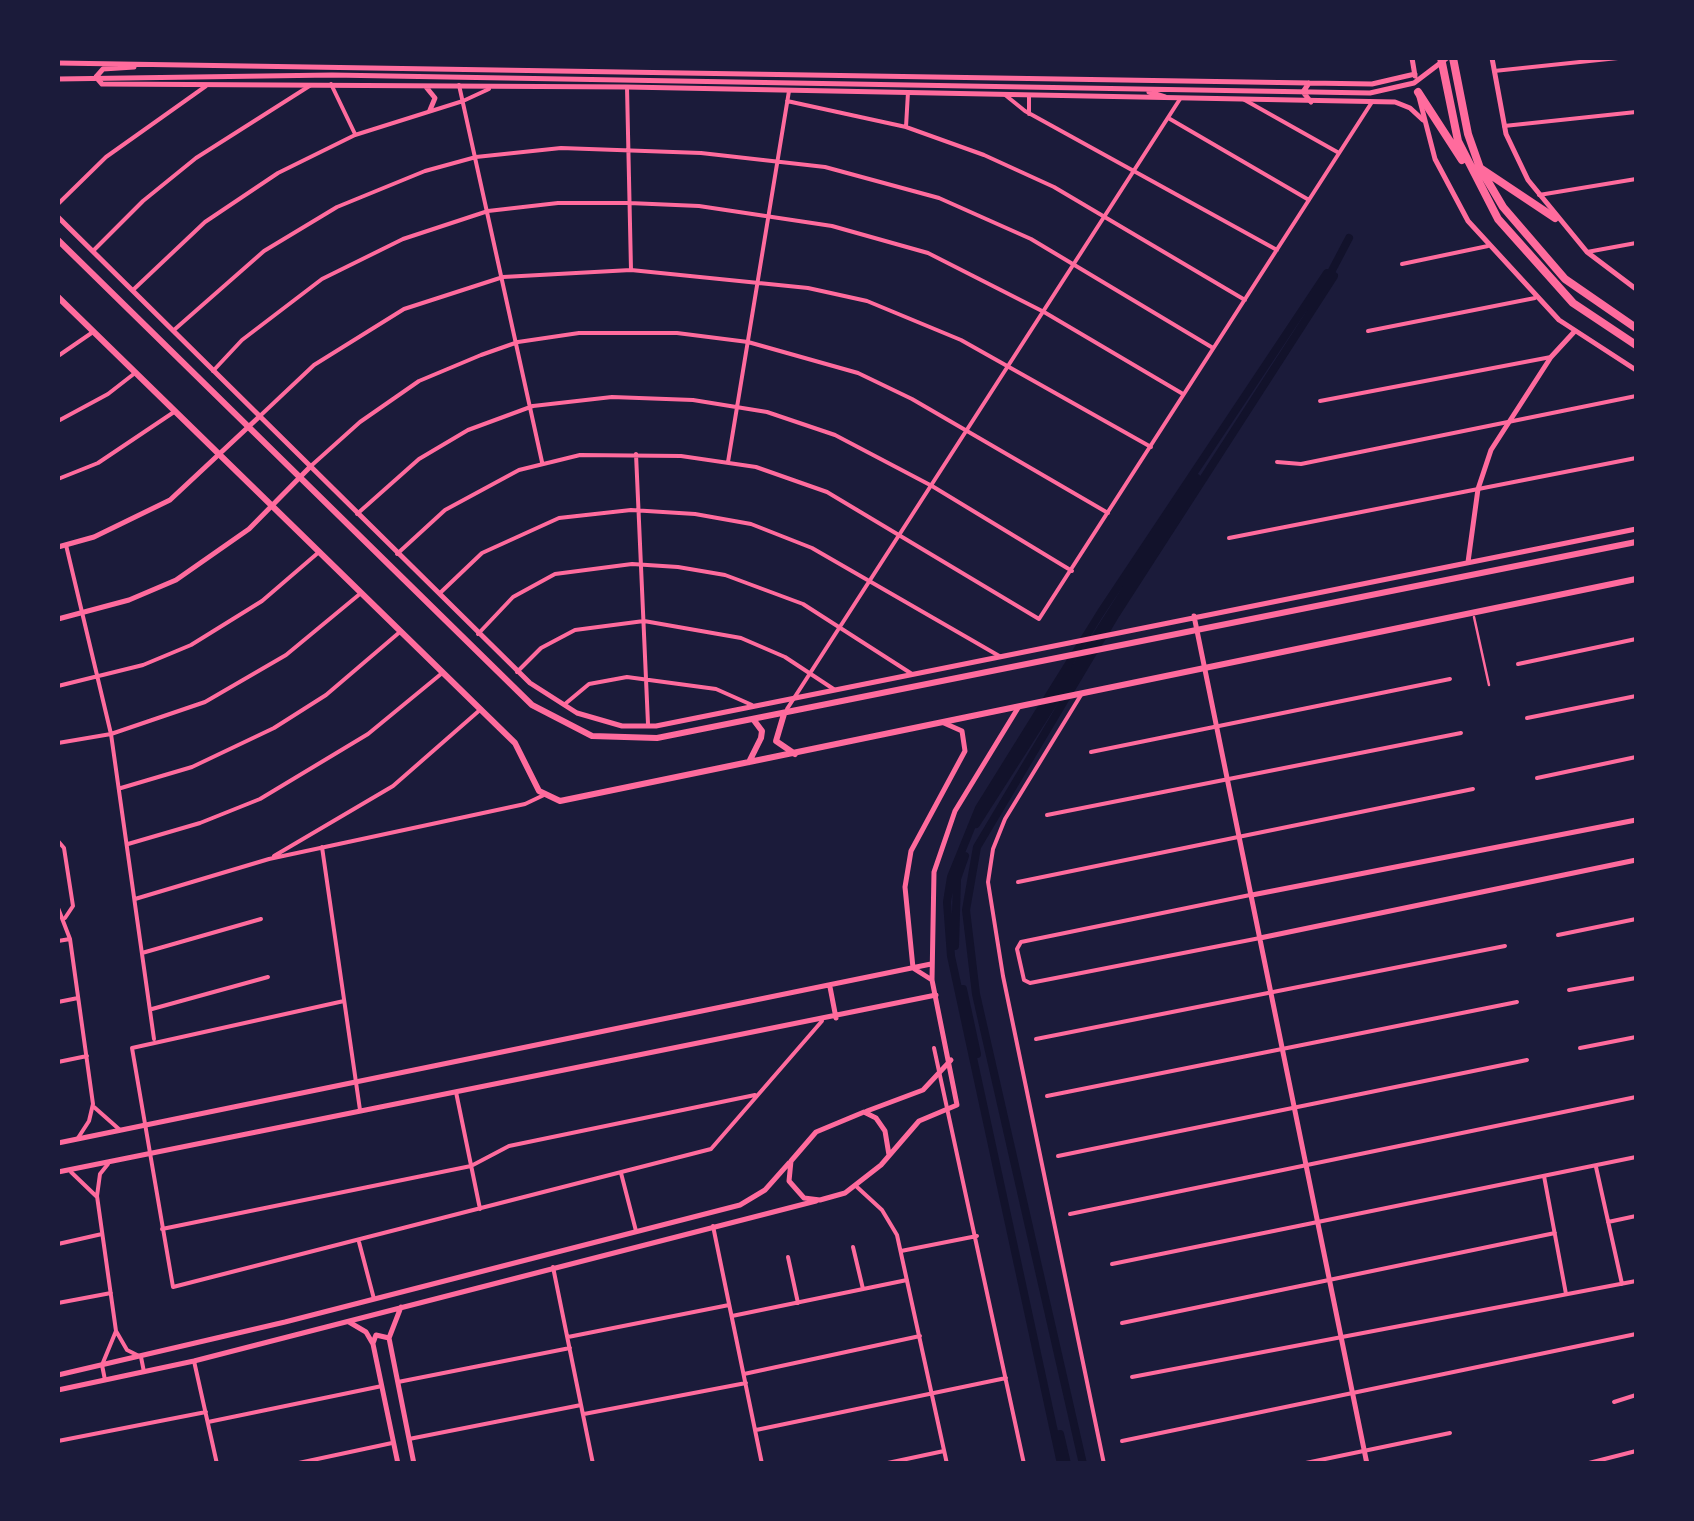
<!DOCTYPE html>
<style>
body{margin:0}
#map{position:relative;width:1694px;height:1521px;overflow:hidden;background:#1b1b3a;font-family:"Asap Condensed",sans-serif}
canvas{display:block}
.frame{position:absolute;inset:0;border:60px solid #1b1b3a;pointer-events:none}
</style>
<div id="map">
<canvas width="1694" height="1521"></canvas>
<div class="frame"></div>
</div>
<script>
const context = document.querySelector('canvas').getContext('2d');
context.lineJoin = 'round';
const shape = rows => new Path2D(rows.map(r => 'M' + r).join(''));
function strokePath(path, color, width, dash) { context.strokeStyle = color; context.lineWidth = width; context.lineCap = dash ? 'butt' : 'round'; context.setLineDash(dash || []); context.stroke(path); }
strokePath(shape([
 [1328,278,1349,238],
 [976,824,1197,478],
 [955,946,957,879,965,856],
 [963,989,977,1054],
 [1060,1434,1067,1464],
 [1061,1464,951,956,947,902,951,877,979,808,1101,612,1327,273,1334,276,1116,614,977,847,966,910,976,994,1083,1464]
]), '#12122b', 8);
strokePath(shape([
 [1474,617,1489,685]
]), '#ff6b9d', 2.5);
strokePath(shape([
 [1494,71,1618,58],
 [331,84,355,134],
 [459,85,542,462],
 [627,87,631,270],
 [1004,94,1025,111,1277,250],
 [1029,95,1029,114],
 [1243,99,1339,153],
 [787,101,906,127,984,155,1054,187,1245,300],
 [1170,119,1309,200],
 [1504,126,1636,112],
 [906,127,908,92],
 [1539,195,1636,179],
 [58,204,106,157,206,86],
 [93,251,143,201,196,158,311,85],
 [1587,252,1636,243],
 [1402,264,1488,246],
 [133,290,205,222,278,173,355,135,463,101,489,89],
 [174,330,264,251,337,207,425,171,476,157,561,148,701,153,825,167,939,198,1031,239,1213,348],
 [1368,331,1535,298],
 [58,356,93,332],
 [213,371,242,340,322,279,403,239,488,211,558,203,629,203,699,206,832,226,928,253,1044,312,1183,394],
 [1320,401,1551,357],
 [261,415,314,365,404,309,503,277,631,270,808,288,867,301,961,340,1151,447],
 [58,421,108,394,135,373],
 [636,454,648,724],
 [728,462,789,91],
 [1277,462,1301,464,1636,396],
 [312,465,360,422,419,381,481,355,518,342,579,333,677,333,748,342,858,373,912,399,1108,513],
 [58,479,98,463,174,412],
 [357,514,419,459,468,430,533,406,612,397,693,400,767,412,835,435,932,486,1072,571],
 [1229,538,1636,458],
 [66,545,111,734,154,1039],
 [397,554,445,510,519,470,580,455,681,456,756,467,827,492,1039,619,1372,102],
 [440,593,482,553,559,518,631,510,695,514,751,524,812,548,1001,657],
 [478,634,513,597,555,574,632,564,678,567,725,575,803,604,912,674],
 [1518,664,1636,639],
 [517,672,541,648,575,630,644,621,741,638,785,657,835,690],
 [58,686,143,665,191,645,262,601,319,552],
 [1081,695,1005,819,993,849,988,882,1003,976,1104,1464],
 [565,704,589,684,627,677,716,689,752,705],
 [787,709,1180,99],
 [1527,718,1636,696],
 [58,743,111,734,205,702,286,655,361,593],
 [1091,752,1450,679],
 [1537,778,1636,757],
 [121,788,192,767,274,728,326,695,401,631],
 [1047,815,1461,733],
 [58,841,64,848,73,906,65,918],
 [128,844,200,823,260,799,368,734,441,674],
 [322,847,360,1110],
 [274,856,393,786,481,709],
 [1018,882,1473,789],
 [1250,895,1021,942,1017,949,1024,980,1030,983,1260,938],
 [135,899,269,859,525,804,544,795],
 [58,908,70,939,93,1104,89,1121,78,1138],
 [1558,935,1636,919],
 [58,941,70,939],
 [142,953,261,919],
 [1569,990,1636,978],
 [344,1001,132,1048,173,1287,711,1149,822,1021],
 [58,1002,78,998],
 [152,1009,268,977],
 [1036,1039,1505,946],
 [934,1048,1024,1464],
 [1580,1048,1636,1037],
 [58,1062,87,1056],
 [456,1092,480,1209],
 [1047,1096,1517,1002],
 [94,1107,120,1130],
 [1058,1156,1527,1060],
 [1596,1167,1622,1284],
 [71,1172,96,1196],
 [621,1173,636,1231],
 [1544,1176,1566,1294],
 [857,1187,882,1210,897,1235,947,1464],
 [1070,1214,1636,1097],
 [1608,1222,1636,1216],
 [713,1226,762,1464],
 [162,1229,471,1166,509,1146,755,1095],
 [359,1242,374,1299],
 [58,1244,102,1234],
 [853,1247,863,1289],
 [901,1251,977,1236],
 [788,1257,798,1303],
 [1112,1264,1636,1157],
 [553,1267,593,1464],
 [58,1303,111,1293],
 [732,1316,907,1280],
 [1122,1323,1555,1233],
 [116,1331,127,1350,141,1357,144,1372],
 [568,1337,729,1305],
 [194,1361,217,1464],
 [744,1374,920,1336],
 [1132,1377,1636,1281],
 [105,1380,102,1365,116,1331,97,1196,100,1174,108,1164],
 [398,1382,570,1348],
 [1614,1402,1636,1395],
 [584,1414,746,1383],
 [208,1422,382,1386],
 [756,1430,1006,1378],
 [409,1439,581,1405],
 [58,1441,206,1412],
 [1122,1441,1636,1334],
 [294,1464,392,1443],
 [883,1464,944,1451],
 [1301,1464,1450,1433],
 [1585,1464,1636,1451]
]), '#ff6b9d', 4);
strokePath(shape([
 [96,77,102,84,627,87,1395,102,1410,108,1423,120],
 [426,87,435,98,430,110],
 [58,217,530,683,577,713,622,726,656,726,1636,529],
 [58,547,94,537,170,500,260,416],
 [1468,562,1478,489,1491,450,1551,357,1574,332],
 [1194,616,1367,1464],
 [58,619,129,600,176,580,249,529,309,468],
 [1252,895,1636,820],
 [1260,938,1636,860],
 [932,980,913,968,905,887,911,851,965,751,962,731,944,723],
 [830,987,836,1018],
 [867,1111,923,1090,951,1060],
 [58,1143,931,964],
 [889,1155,885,1131,876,1118,864,1112,816,1132,791,1161,789,1181,804,1198,820,1200,845,1193,881,1165,919,1121,957,1105,932,980,934,872,955,811,1018,708],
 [58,1172,936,995],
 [401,1307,389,1338,414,1464],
 [349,1322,366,1332,373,1344,398,1464],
 [373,1343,376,1335,389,1338],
 [58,1375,285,1322,740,1205,765,1190,789,1163],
 [58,1390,194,1361,816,1201]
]), '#ff6b9d', 5);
strokePath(shape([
 [1412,58,1415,76],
 [1492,58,1506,134,1528,180,1587,252,1636,289],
 [58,63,1372,84,1415,74],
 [96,77,103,69,134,67],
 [58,79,332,75,1370,93,1414,83,1447,58],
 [1309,83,1303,92,1311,102],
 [1149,92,1165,97],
 [1419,97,1435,159,1468,221,1559,320,1636,370]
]), '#ff6b9d', 5);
strokePath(shape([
 [58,240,532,705,592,736,657,738,1636,542],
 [58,297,515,743,539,791,560,801,1636,579],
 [784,714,776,741,795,754],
 [749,762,761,738,762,731,753,719]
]), '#ff6b9d', 6);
strokePath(shape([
 [1441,58,1458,141,1498,219,1573,303,1636,345],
 [1453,58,1468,134,1480,168,1503,207,1565,279,1636,328],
 [1418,92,1462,160],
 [1480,168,1555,218]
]), '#ff6b9d', 8);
</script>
